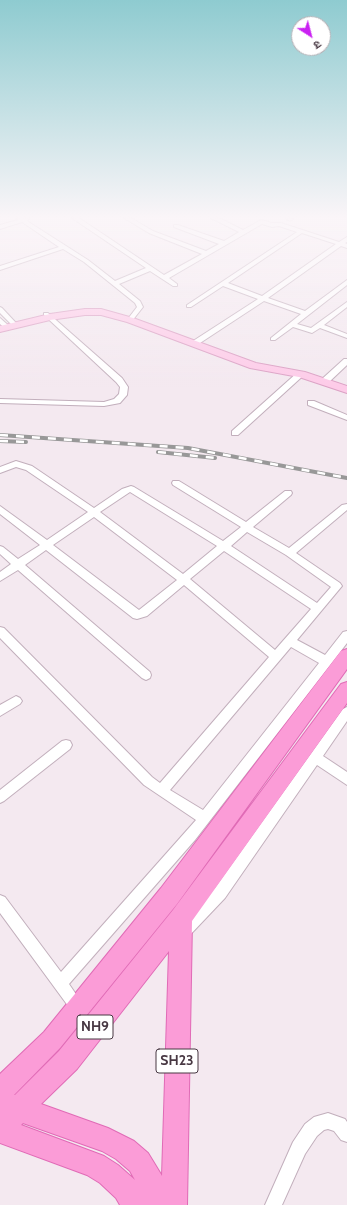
<!DOCTYPE html>
<meta charset="utf-8">
<style>
body{margin:0}
#map{position:relative;width:347px;height:1205px;overflow:hidden;background:#f4e9f0;font-family:Cabin,"Noto Sans Devanagari",sans-serif}
canvas{display:block}
.north{position:absolute;left:291px;top:16px;width:40px;height:40px;box-sizing:border-box;background:#fff;border:1px solid #b6afb4;border-radius:50%;rotate:144deg;font-size:11px;font-weight:700;line-height:16px;text-align:center;color:#483843}
.north::after{content:'';display:block;margin:auto;width:14px;height:18px;background:#ca22f2;clip-path:polygon(50% 0,100% 100%,50% 72%,0 100%)}
</style>
<div id="map">
<canvas width="347" height="1205"></canvas>
<div class="north">उ</div>
</div>
<script>
const context = document.querySelector('canvas').getContext('2d');
context.lineJoin = 'round';
const shape = rows => new Path2D(rows.map(r => 'M' + r).join(''));
function strokePath(path, color, width, dash) { context.strokeStyle = color; context.lineWidth = width; context.lineCap = dash ? 'butt' : 'round'; context.setLineDash(dash || []); context.stroke(path); }
function paint(path, color) { context.fillStyle = color; context.fill(path, 'evenodd'); }
function drawText(font, color, halo, rows, align = 'center') {
  context.font = font + ' Cabin,sans-serif'; context.lineWidth = 3.5; context.setLineDash([]); context.textBaseline = 'middle'; context.strokeStyle = halo; context.fillStyle = color; for (const [text, x, y, turn = 0] of rows) {
    context.save(); context.translate(x, y); context.rotate((+turn || 0) * Math.PI / 180); context.textAlign = isNaN(turn) ? turn : align; if (halo) context.strokeText(text, 0, 0); context.fillText(text, 0, 0); context.restore();
  }
}
const street = shape([
 [16,218,29,218,27,221,88,260,115,281,146,268,72,218,79,218,164,275,202,254,149,233,124,218,131,218,153,231,206,251,219,244,174,227,174,225,178,225,224,241,239,232,211,218,219,218,243,230,261,220,272,223,281,223,339,242,347,237,347,242,345,243,347,244,347,248,341,246,268,298,305,311,347,280,347,285,297,324,311,328,347,302,347,307,324,325,347,334,347,338,320,328,312,333,293,327,275,340,271,340,271,338,301,314,264,301,197,345,191,345,190,343,258,299,223,286,191,307,187,307,187,305,297,232,279,226,272,227,262,224,169,278,177,284,177,286,173,286,150,271,119,284,140,301,143,307,132,321,130,322,127,320,137,307,135,303,84,262,63,249,0,270,0,266,59,247,22,222,0,229,0,225,18,220,16,218],
 [302,233,336,244,262,296,228,283,302,233],
 [285,218,292,218,293,219,290,221,285,218],
 [0,307,2,308,17,324,17,326,13,326,0,313,0,307],
 [44,313,48,313,122,378,128,387,127,395,120,403,104,406,0,403,0,399,104,402,114,399,119,394,120,387,116,382,44,315,44,313],
 [0,318,9,326,9,328,5,328,0,324,0,318],
 [344,359,347,359,347,365,328,383,322,383,322,379,344,359],
 [298,372,304,372,305,374,238,435,232,435,232,431,298,372],
 [308,401,314,401,347,415,347,420,308,405,308,401],
 [16,461,32,466,94,508,122,489,131,486,134,487,223,541,241,527,173,485,172,483,173,481,179,481,246,522,285,491,291,491,292,493,291,495,253,527,289,548,342,505,347,504,347,510,296,553,340,583,342,586,297,640,325,655,343,632,347,631,347,643,195,840,69,984,86,1009,84,1014,79,1016,74,1014,0,913,0,895,5,897,61,972,196,820,144,785,0,638,0,627,4,628,152,777,160,783,269,657,184,585,147,616,137,619,133,618,46,550,25,565,150,672,151,675,150,678,146,680,142,678,18,570,0,581,0,572,11,564,0,554,0,546,3,547,18,559,40,545,0,514,0,506,47,540,88,512,26,470,16,467,0,473,0,467,16,461],
 [130,492,217,546,183,574,100,512,130,492],
 [94,517,177,580,139,610,53,545,94,517],
 [247,532,286,555,331,587,317,603,231,546,247,532],
 [224,551,311,609,275,650,190,579,224,551],
 [291,647,319,663,203,810,170,790,291,647],
 [16,696,20,698,22,701,20,704,0,716,0,705,16,696],
 [347,707,347,721,323,756,347,772,347,785,317,765,225,898,188,937,183,939,178,937,176,932,178,927,215,888,343,709,347,707],
 [66,740,70,741,72,745,70,749,4,801,0,803,0,790,62,741,66,740],
 [328,1113,345,1119,347,1122,347,1142,341,1140,334,1131,328,1129,324,1130,317,1136,305,1154,282,1205,265,1205,293,1142,305,1124,314,1117,328,1113]
]);
const secondary = shape([
 [85,309,101,309,133,318,256,363,305,372,347,386,347,393,299,377,250,368,127,322,101,315,85,315,50,320,0,332,0,326,50,314,85,309]
]);
const primary = shape([
 [347,649,347,669,177,904,60,1048,14,1095,15,1095,59,1051,173,910,341,684,347,682,347,703,192,921,187,1205,120,1205,116,1198,100,1183,87,1175,0,1143,0,1074,44,1032,161,888,341,651,347,649],
 [169,951,162,1176,148,1153,134,1141,108,1128,41,1104,77,1069,169,951],
 [23,1123,102,1151,116,1159,130,1171,135,1180,118,1165,104,1156,21,1125,23,1123]
]);
strokePath(street, '#c2afbc', 2);
strokePath(secondary, '#dba1c4', 2);
strokePath(primary, '#e06bb6', 2);
paint(street, '#fff');
paint(secondary, '#fdcbe8');
paint(primary, '#fb9cd7');
const rail = shape([
 [0,435,188,448,347,478],
 [0,441,26,442],
 [158,452,215,458]
]);
strokePath(rail, '#989898', 4);
strokePath(rail, '#fff', 2.5, [8]);
const sky = context.createLinearGradient(0, 0, 0, 387);
sky.addColorStop(0, '#8ecbd0');
sky.addColorStop(0.56, '#faf5f8');
sky.addColorStop(1, '#faf5f800');
context.fillStyle = sky;
context.fillRect(0, 0, 347, 387);
for (const [x, y, w] of [
 [95,1027,36],
 [177,1061,42]
]) { const box = new Path2D(); box.roundRect(x - w / 2, y - 12, w, 24, 3); context.fillStyle = '#fff'; context.fill(box); strokePath(box, '#483843', 1); }
drawText('bold 14px', '#483843', null, [
 ["NH9",95,1027],
 ["SH23",177,1061]
]);
</script>
